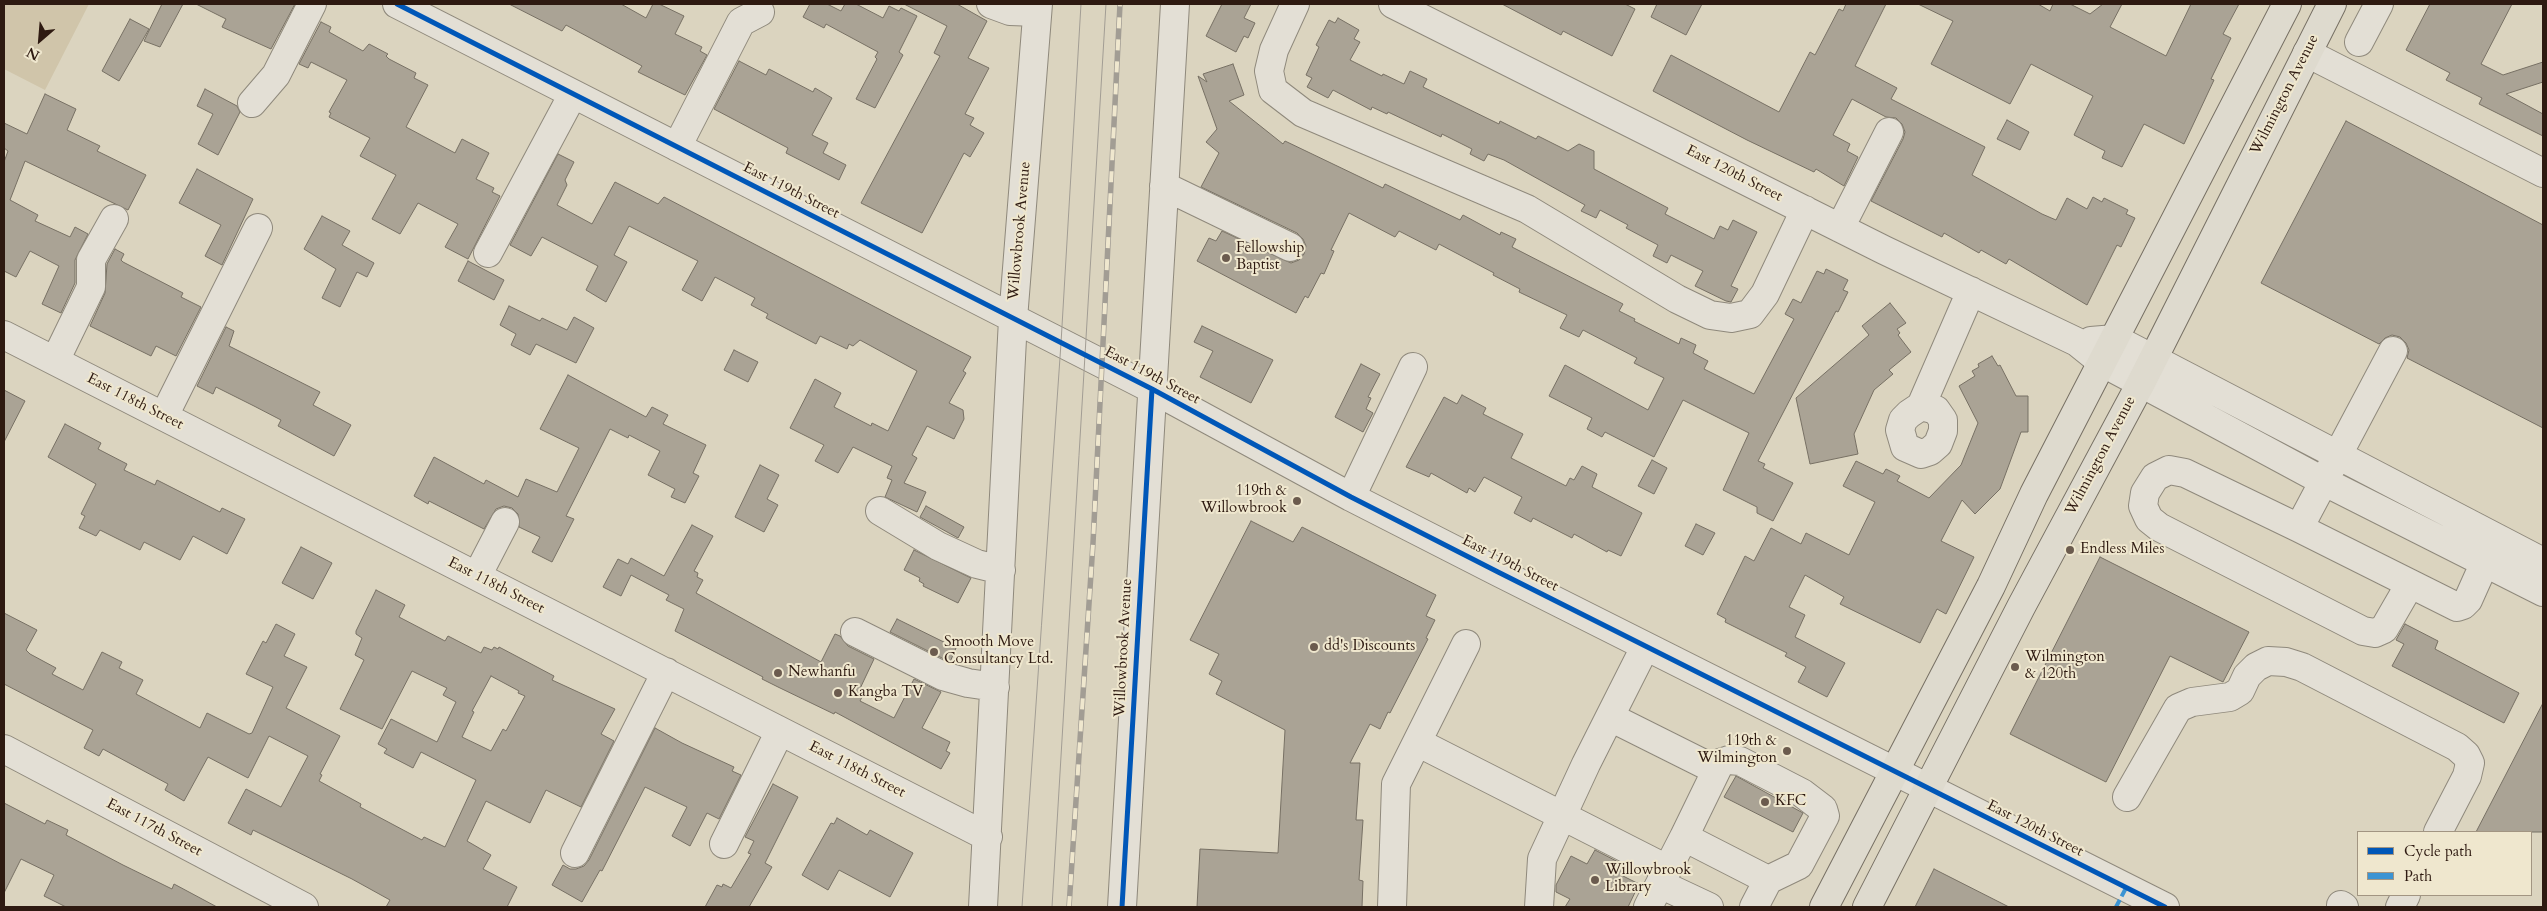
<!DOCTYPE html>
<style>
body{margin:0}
#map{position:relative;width:2547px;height:911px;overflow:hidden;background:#dbd4bf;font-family:Cardo,serif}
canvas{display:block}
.frame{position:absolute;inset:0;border:5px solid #2e1a11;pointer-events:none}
.legend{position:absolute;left:2357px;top:831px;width:175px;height:65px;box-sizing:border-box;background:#efe7ce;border:1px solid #a29582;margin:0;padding:6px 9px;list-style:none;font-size:15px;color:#2e1a11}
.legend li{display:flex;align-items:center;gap:10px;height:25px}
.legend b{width:25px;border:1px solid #a29582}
.north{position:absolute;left:15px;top:15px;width:50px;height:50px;-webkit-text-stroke:4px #efe7ce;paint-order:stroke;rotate:207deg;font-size:14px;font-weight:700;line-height:20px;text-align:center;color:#2e1a11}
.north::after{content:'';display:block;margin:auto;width:18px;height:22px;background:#2e1a11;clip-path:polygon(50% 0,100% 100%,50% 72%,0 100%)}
</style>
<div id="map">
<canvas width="2547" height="911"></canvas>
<div class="frame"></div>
<ul class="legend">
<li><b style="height:6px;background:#0057b8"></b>Cycle path</li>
<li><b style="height:6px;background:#3c94d3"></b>Path</li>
</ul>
<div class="north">N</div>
</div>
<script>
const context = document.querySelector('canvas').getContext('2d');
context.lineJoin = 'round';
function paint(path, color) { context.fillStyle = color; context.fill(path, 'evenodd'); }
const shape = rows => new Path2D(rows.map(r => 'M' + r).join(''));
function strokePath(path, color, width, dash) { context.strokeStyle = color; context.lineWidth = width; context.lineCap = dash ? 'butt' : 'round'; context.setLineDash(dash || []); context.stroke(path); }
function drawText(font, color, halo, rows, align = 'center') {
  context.font = font + ' Cardo,serif'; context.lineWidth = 4; context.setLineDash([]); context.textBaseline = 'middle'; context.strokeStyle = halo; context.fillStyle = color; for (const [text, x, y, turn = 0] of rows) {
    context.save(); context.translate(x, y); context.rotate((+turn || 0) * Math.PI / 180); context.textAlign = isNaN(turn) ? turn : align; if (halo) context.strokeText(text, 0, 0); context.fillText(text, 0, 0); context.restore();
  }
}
paint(shape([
 [4,4,89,4,45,90,4,69]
]), '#d0c5aa');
const building = shape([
 [162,4,183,4,160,47,144,41,162,4],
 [196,4,295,4,271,49,222,27,226,19,196,4],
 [509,4,621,4,646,18,653,4,659,4,684,16,675,34,702,47,700,51,707,55,685,95,638,72,642,66,566,25,562,31,509,4],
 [810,4,827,4,841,11,845,4,856,4,883,18,889,6,899,11,901,8,917,16,899,52,903,55,875,108,856,99,877,59,875,57,878,52,826,24,824,28,803,17,810,4],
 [904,4,957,4,987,21,968,58,989,68,965,114,974,118,970,125,984,133,970,157,964,153,922,233,861,203,940,56,934,53,947,26,904,4],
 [1222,4,1251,4,1244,18,1255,23,1248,38,1244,36,1236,52,1206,36,1222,4],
 [1502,4,1625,4,1635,9,1612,56,1563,31,1561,35,1502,4],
 [1657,4,1702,4,1686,35,1651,17,1657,4],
 [1846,4,1886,4,1855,66,1897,88,1891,99,1985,147,1972,175,2042,214,2056,220,2067,198,2087,209,2093,197,2102,202,2104,198,2128,210,2126,214,2135,218,2121,247,2117,245,2087,305,2009,259,2006,264,1981,250,1979,253,1944,233,1942,237,1871,201,1903,139,1905,132,1902,124,1896,118,1886,117,1852,99,1833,135,1850,144,1847,151,1858,157,1844,186,1816,169,1814,172,1747,140,1653,91,1671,55,1779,112,1810,52,1815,55,1839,9,1843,11,1846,4],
 [1918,4,2038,4,2050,11,2053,4,2070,4,2090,14,2103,4,2122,4,2110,27,2166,56,2191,4,2239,4,2223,34,2231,38,2211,79,2214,80,2184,144,2144,124,2122,167,2102,158,2105,151,2074,135,2093,96,2031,64,2010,104,1931,64,1953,21,1918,4],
 [2430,4,2512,4,2481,64,2503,75,2543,62,2543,82,2506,94,2543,114,2543,136,2479,104,2482,98,2446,80,2450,73,2406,50,2430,4],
 [1338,18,1359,30,1354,39,1360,42,1350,60,1382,76,1383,74,1404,84,1410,71,1427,79,1423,87,1499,124,1500,121,1536,139,1538,136,1568,151,1579,144,1594,151,1594,169,1668,208,1665,214,1714,239,1720,226,1728,230,1733,220,1757,232,1731,286,1738,289,1731,302,1726,301,1695,286,1703,271,1671,255,1667,263,1653,256,1658,245,1626,228,1628,225,1600,210,1596,218,1581,211,1585,205,1504,160,1488,154,1484,161,1470,154,1472,149,1442,134,1441,137,1388,112,1387,114,1372,107,1371,110,1333,90,1328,98,1307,87,1312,78,1306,75,1319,47,1316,45,1329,20,1335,23,1338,18],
 [130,19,149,29,119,81,102,71,130,19],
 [321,22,331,27,329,32,363,51,369,44,388,54,386,56,389,59,416,73,414,78,428,85,406,127,455,153,462,139,489,153,476,179,494,188,492,192,500,196,468,259,445,247,458,224,418,203,400,234,372,219,396,175,360,156,370,138,329,117,331,113,329,112,347,80,311,62,308,68,299,64,321,22],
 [739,61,766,75,769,69,813,92,815,88,832,98,812,135,828,143,823,153,846,165,839,180,786,153,788,148,714,109,739,61],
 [1233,64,1244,95,1229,101,1283,144,1285,141,1383,188,1385,184,1460,220,1463,215,1500,235,1501,232,1516,239,1512,247,1623,304,1619,311,1635,319,1634,321,1679,344,1681,338,1696,345,1693,353,1708,361,1704,369,1754,394,1794,319,1785,314,1793,299,1801,303,1817,271,1824,274,1826,269,1848,280,1843,290,1848,292,1838,312,1836,311,1758,461,1765,464,1763,468,1793,483,1773,521,1757,513,1757,507,1723,490,1749,433,1683,400,1654,457,1605,432,1602,437,1587,429,1592,418,1549,396,1565,365,1648,410,1664,378,1634,363,1637,358,1583,330,1579,337,1560,328,1567,315,1519,292,1520,289,1493,275,1494,273,1439,244,1436,250,1399,231,1395,237,1349,213,1331,250,1334,251,1324,274,1321,273,1308,298,1305,296,1296,313,1197,261,1209,238,1216,241,1222,231,1291,263,1299,260,1304,254,1306,246,1303,239,1297,233,1201,187,1219,153,1206,142,1217,129,1198,76,1207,82,1203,74,1233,64],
 [205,89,237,106,240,112,218,155,198,144,213,114,197,106,205,89],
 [45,94,76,109,67,130,100,146,97,151,146,175,128,210,25,161,10,200,38,215,35,221,70,237,75,227,88,234,75,260,75,283,61,313,42,304,59,266,30,251,16,277,4,271,4,162,8,151,4,148,4,123,27,134,45,94],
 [2007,120,2029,132,2020,150,1997,139,2007,120],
 [2346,121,2543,225,2543,428,2407,358,2409,350,2406,343,2400,337,2392,335,2385,338,2379,344,2261,283,2346,121],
 [558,154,574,162,565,180,567,185,557,205,592,224,615,182,658,204,664,197,971,357,963,371,966,373,949,403,963,410,964,419,954,439,927,426,912,455,917,458,904,483,926,492,917,512,885,497,892,480,887,478,892,466,853,447,838,473,815,461,824,445,790,428,815,379,841,393,834,407,871,426,872,423,888,431,917,371,860,340,853,346,849,344,847,349,820,336,816,344,766,318,768,314,751,305,755,298,715,277,702,301,682,290,698,261,629,226,614,255,627,262,606,302,586,290,598,266,542,237,531,256,510,245,558,154],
 [197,169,253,199,222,265,205,256,221,225,179,203,197,169],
 [322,216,350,231,342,245,374,263,367,277,357,272,340,307,322,298,336,269,304,249,322,216],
 [115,249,124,254,121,260,123,262,183,293,181,297,201,307,176,356,156,346,151,356,90,326,105,293,107,264,115,249],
 [468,261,504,280,494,300,458,281,468,261],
 [1890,303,1906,323,1897,329,1900,333,1898,335,1911,352,1889,370,1893,374,1874,390,1854,434,1858,454,1810,464,1796,398,1869,335,1862,326,1890,303],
 [509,306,540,321,542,318,567,330,574,317,594,328,576,363,536,344,530,355,511,345,516,334,500,325,509,306],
 [1202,326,1273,360,1251,403,1200,377,1213,351,1194,342,1202,326],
 [226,327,234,331,229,346,320,392,313,405,351,425,334,456,278,426,281,420,254,406,216,387,213,394,197,386,226,327],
 [734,350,758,362,748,382,724,370,734,350],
 [1992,356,1998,366,2000,365,2016,396,2028,396,2028,432,2021,432,2000,489,1975,514,1962,500,1941,541,1974,557,1946,614,1937,609,1920,643,1840,604,1844,597,1805,575,1789,607,1805,615,1795,637,1845,663,1827,697,1798,682,1806,667,1785,656,1787,653,1725,622,1726,619,1717,614,1745,556,1754,561,1771,528,1801,544,1806,533,1849,555,1875,502,1843,486,1856,461,1883,474,1886,469,1900,476,1897,481,1929,498,1961,465,1978,423,1959,386,1975,376,1972,371,1979,367,1978,364,1992,356],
 [1361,364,1380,374,1368,397,1371,398,1366,409,1373,413,1363,432,1335,417,1361,364],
 [568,375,646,417,652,407,668,415,663,424,706,445,693,473,699,476,685,503,671,497,675,489,648,475,660,451,629,435,628,438,610,429,566,516,574,519,552,562,532,552,540,537,519,527,518,514,512,508,504,506,496,509,484,529,429,501,428,504,414,496,434,457,484,484,486,480,518,497,526,479,557,492,579,448,540,429,568,375],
 [4,390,25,401,4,442,4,390],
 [1462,395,1486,408,1483,414,1523,434,1511,458,1566,486,1570,478,1574,480,1582,466,1597,474,1592,487,1642,513,1621,556,1608,550,1607,552,1574,534,1572,538,1533,518,1531,522,1514,513,1522,497,1484,477,1475,492,1469,488,1467,493,1431,473,1429,477,1406,467,1444,397,1457,404,1462,395],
 [65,424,101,443,98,449,127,464,124,470,155,485,157,480,220,512,222,508,245,519,227,554,193,536,180,560,144,542,140,550,100,530,96,536,79,528,85,516,81,514,96,484,48,457,65,424],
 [1652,460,1667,468,1654,494,1638,486,1652,460],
 [760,465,779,475,767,499,778,505,764,532,735,517,760,465],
 [926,506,964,527,958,538,920,517,926,506],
 [1251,521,1293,542,1302,527,1436,595,1426,616,1435,620,1426,638,1428,639,1390,713,1388,712,1380,729,1370,724,1350,763,1360,763,1356,820,1363,820,1359,880,1363,881,1362,907,1197,907,1200,849,1278,853,1285,730,1216,694,1222,681,1209,674,1219,654,1190,640,1251,521],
 [1696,524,1715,533,1703,555,1685,546,1696,524],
 [692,525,713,536,694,571,698,573,697,577,703,580,696,593,821,662,835,634,840,636,848,646,874,659,857,695,862,697,860,701,894,718,914,679,941,692,922,728,950,742,946,751,950,753,941,769,835,712,834,714,778,687,762,679,763,677,675,631,684,609,666,600,669,595,631,575,621,596,603,587,618,559,628,564,631,558,664,576,692,525],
 [301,547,332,563,313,599,282,583,301,547],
 [914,550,971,578,958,603,923,586,924,584,919,581,920,578,904,570,914,550],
 [2100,557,2249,632,2223,682,2170,656,2106,782,2010,734,2100,557],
 [376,590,405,605,399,617,445,641,448,636,481,653,484,647,492,650,494,647,498,649,499,647,554,676,552,680,615,709,601,734,614,741,581,807,546,790,530,823,486,801,467,841,491,855,483,869,517,887,507,907,386,907,390,900,352,879,253,830,251,835,228,823,246,789,281,807,308,756,269,736,248,778,208,757,184,801,165,790,168,784,103,749,99,756,84,748,93,730,4,684,4,613,37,630,26,650,30,654,56,668,52,674,83,690,102,652,122,662,119,668,143,680,136,694,200,728,207,713,249,734,252,733,273,687,246,674,263,641,266,643,276,624,295,634,284,656,307,667,286,708,340,736,320,774,322,775,319,781,361,804,360,807,422,840,424,837,445,847,476,780,421,752,413,768,384,753,387,749,378,744,391,719,437,742,456,702,443,695,447,688,412,671,382,729,340,709,364,660,355,655,362,638,356,634,356,631,376,590],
 [491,676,519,691,518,693,525,696,506,731,503,729,491,751,462,737,474,712,472,711,491,676],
 [897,619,956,648,950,662,890,632,897,619],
 [2405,624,2438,641,2435,649,2519,693,2504,723,2392,666,2404,644,2396,640,2405,624],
 [2543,703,2543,832,2476,832,2543,703],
 [655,728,682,743,734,767,732,771,741,775,719,819,707,813,690,846,672,836,687,807,645,787,602,871,600,870,582,902,552,885,563,865,570,869,576,869,584,866,589,860,655,728],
 [1736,776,1803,813,1793,832,1724,797,1736,776],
 [773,784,798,797,765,863,772,867,749,907,705,907,717,885,722,887,723,884,731,888,751,854,748,853,754,841,745,837,773,784],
 [4,803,45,824,47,820,68,830,66,835,123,865,172,889,174,884,217,907,66,907,44,896,54,875,21,859,4,893,4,803],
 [837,818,867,835,870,830,913,853,890,897,839,870,828,890,802,875,831,823,834,824,837,818],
 [1595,850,1628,867,1623,876,1639,884,1628,907,1565,907,1570,899,1556,892,1556,885,1571,856,1587,864,1595,850],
 [1934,869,2009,907,1915,907,1934,869]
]);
paint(building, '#aaa395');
strokePath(building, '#777064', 1);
const minor = shape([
 [397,4,1152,389,1351,497,1498,572,2165,907],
 [991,4,1010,11,1037,12],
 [1295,4,1274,50,1269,71,1273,90,1303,113,1527,209,1677,299,1710,315,1731,318,1750,314,1765,294,1805,210],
 [1393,4,1884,250,2077,342,2103,363,2167,397,2323,481,2543,592],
 [2359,42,2379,4],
 [2307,53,2543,173],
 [252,103,276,75,312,4],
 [677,147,741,22,760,12],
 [1164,186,1290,247],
 [1840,228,1889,132],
 [488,253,573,94],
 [4,335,988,837],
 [2091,341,2115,339,2543,562],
 [55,361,91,287,91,260,114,219],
 [1921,406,1936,410,1943,420,1943,431,1938,444,1930,451,1921,454,1905,447,1900,430,1903,420,1909,414,1921,406,1971,291],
 [164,416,258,228],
 [1351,497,1413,367],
 [880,511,938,546,977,564,1001,570],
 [2299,528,2393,351],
 [477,576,505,522],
 [2410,584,2384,629,2375,633,2363,631,2159,527,2149,519,2143,506,2145,493,2155,477,2169,470,2185,473,2299,528,2457,607,2463,605,2468,600,2485,562],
 [855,632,943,676,968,683,995,687],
 [1610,717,1716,770],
 [1417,742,1667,869],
 [4,749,304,907],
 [2127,797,2178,708,2192,702,2230,697,2240,691,2247,676,2256,667,2268,661,2286,662,2302,667,2457,747,2466,755,2470,763,2467,776,2438,832],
 [1684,837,1720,763,1729,760,1740,761,1802,793,1823,809,1825,816,1799,865,1768,880],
 [724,844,780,731],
 [575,853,666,672],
 [1660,884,1709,907],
 [2341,905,2344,907],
 [983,907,1013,319,1038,4],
 [1122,907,1175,4],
 [1392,907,1396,784,1466,644],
 [1539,907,1542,859,1586,764,1645,647],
 [1648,907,1684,837,1768,880,1754,907],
 [2400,907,2406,895]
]);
const major = shape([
 [1824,907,1991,586,2034,494,2287,4],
 [1867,907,2021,607,2141,383,2332,4]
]);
strokePath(minor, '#8f897c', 30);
strokePath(major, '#777064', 30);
strokePath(minor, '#e3dfd5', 28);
strokePath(major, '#dedace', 28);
strokePath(shape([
 [1022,907,1061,343,1081,4],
 [1052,907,1106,4]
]), '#a29d94', 1);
const rail = shape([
 [1069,907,1093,543,1120,4]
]);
strokePath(rail, '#a29d94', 5.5);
strokePath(rail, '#efe7ce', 4, [11]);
strokePath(shape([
 [2116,907,2126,888]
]), '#3c94d3', 4, [8, 4]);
strokePath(shape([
 [397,4,1152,389,1351,497,1498,572,2165,907],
 [1122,907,1152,389]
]), '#0057b8', 5);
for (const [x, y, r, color] of [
 [1226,258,5,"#6b5b4e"],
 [1297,501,5,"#6b5b4e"],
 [2070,550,5,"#6b5b4e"],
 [1314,647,5,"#6b5b4e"],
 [934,652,5,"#6b5b4e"],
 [2015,667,5,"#6b5b4e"],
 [778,673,5,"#6b5b4e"],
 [838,693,5,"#6b5b4e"],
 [1787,751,5,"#6b5b4e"],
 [1765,802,5,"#6b5b4e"],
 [1595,880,5,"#6b5b4e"]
]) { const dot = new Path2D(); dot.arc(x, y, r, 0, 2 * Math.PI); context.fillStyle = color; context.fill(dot); strokePath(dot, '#efe7ce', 2); }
drawText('15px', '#2e1a11', '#efe7ce', [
 ["Wilmington Avenue",2285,95,-63],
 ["East 120th Street",1734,174,27],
 ["East 119th Street",791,191,27],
 ["Willowbrook Avenue",1020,231,-85],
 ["East 119th Street",1152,376,28],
 ["East 118th Street",135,402,27],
 ["Wilmington Avenue",2101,456,-62],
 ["East 119th Street",1510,564,27],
 ["East 118th Street",496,586,27],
 ["Willowbrook Avenue",1124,648,-87],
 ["East 118th Street",857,770,27],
 ["East 117th Street",154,828,28],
 ["East 120th Street",2035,829,27]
]);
drawText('15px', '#2e1a11', '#efe7ce', [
 ["Fellowship",1236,249],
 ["Baptist",1236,266],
 ["119th &",1287,492,"right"],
 ["Willowbrook",1287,509,"right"],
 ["Endless Miles",2080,550],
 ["Smooth Move",944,643],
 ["Consultancy Ltd.",944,660],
 ["dd's Discounts",1324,647],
 ["Wilmington",2025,658],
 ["& 120th",2025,675],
 ["Newhanfu",788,673],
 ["Kangba TV",848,693],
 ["119th &",1777,742,"right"],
 ["Wilmington",1777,759,"right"],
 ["KFC",1775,802],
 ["Willowbrook",1605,871],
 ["Library",1605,888]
], 'left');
</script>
